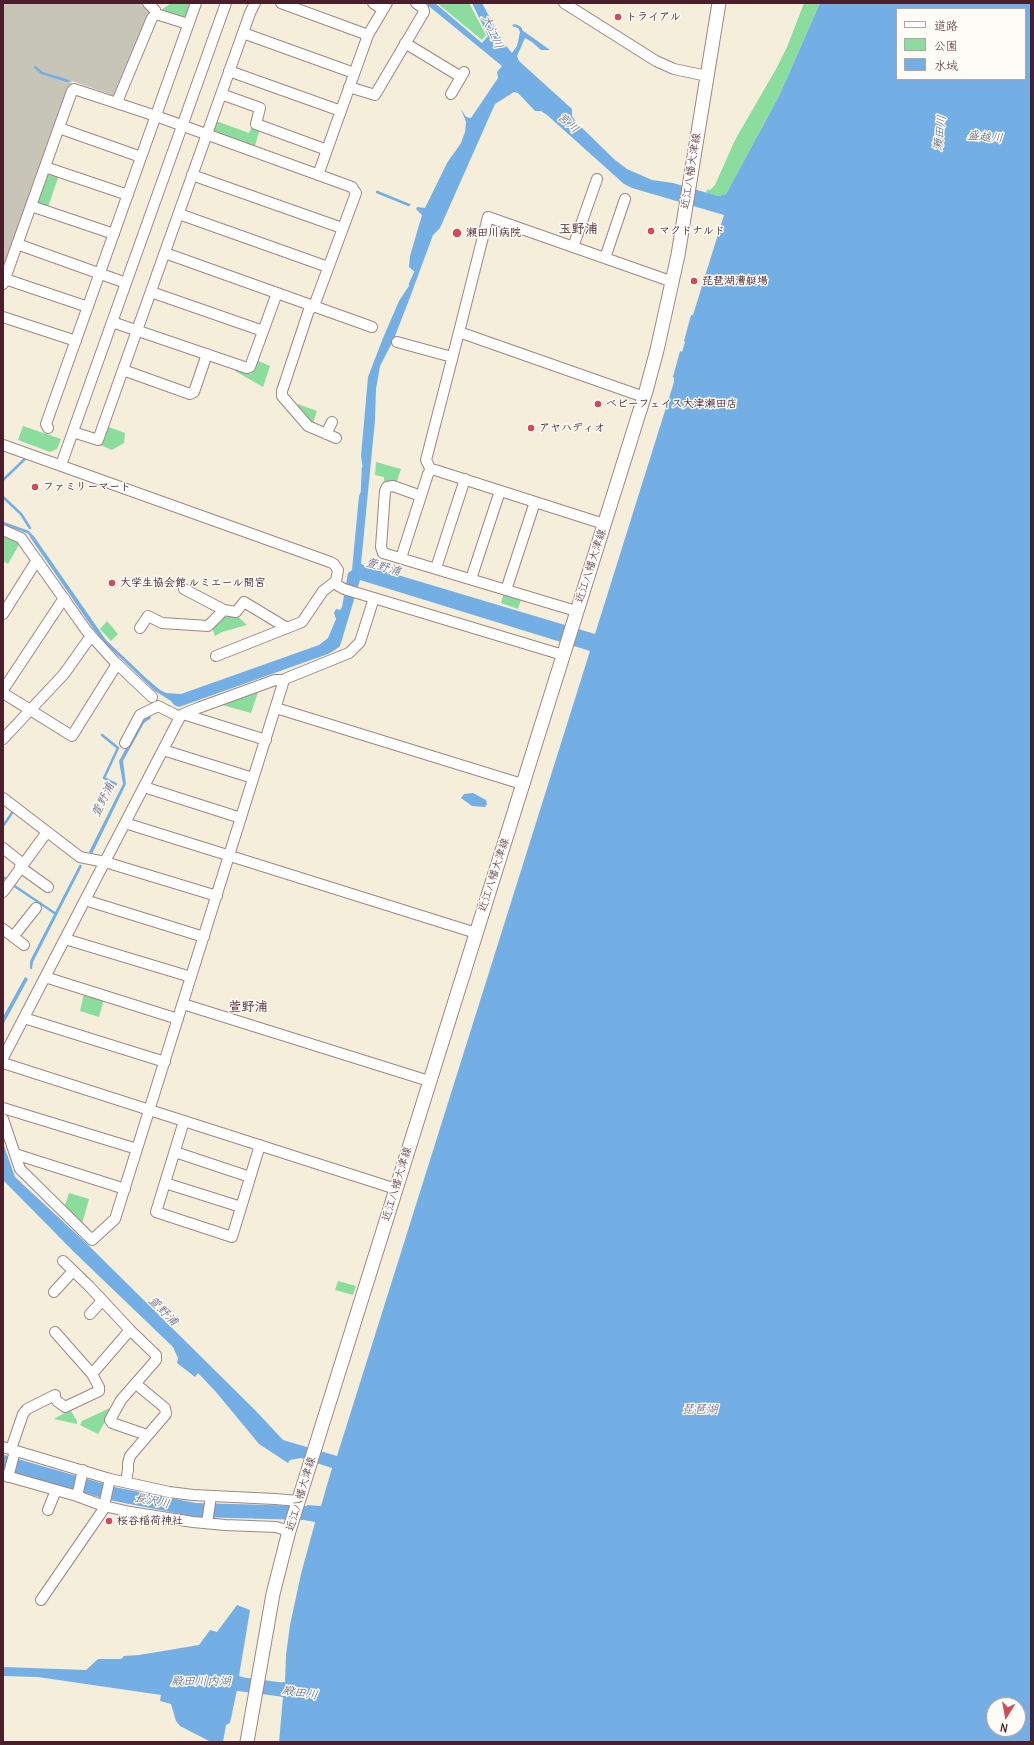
<!DOCTYPE html>
<meta charset="utf-8">
<style>
body{margin:0}
#map{position:relative;width:1034px;height:1745px;overflow:hidden;background:#f5eeda;font-family:Delius,"Klee One",sans-serif}
canvas{display:block}
.frame{position:absolute;inset:0;border:4px solid #4a1f2b;pointer-events:none}
.legend{position:absolute;left:896px;top:8px;width:130px;height:72px;box-sizing:border-box;background:#fdfcf7;border:1px solid #b5a4a5;margin:0;padding:5px 7px;list-style:none;font-size:12px;color:#4a1f2b}
.legend li{display:flex;align-items:center;gap:8px;height:20px}
.legend b{width:20px;border:1px solid #b5a4a5}
.north{position:absolute;left:986px;top:1697px;width:40px;height:40px;box-sizing:border-box;background:#fdfcf7;border:1px solid #b5a4a5;border-radius:50%;rotate:191deg;font-size:11px;font-weight:700;line-height:16px;text-align:center;color:#4a1f2b}
.north::after{content:'';display:block;margin:auto;width:14px;height:18px;background:#d1495b;clip-path:polygon(50% 0,100% 100%,50% 72%,0 100%)}
</style>
<div id="map">
<canvas width="1034" height="1745"></canvas>
<div class="frame"></div>
<ul class="legend">
<li><b style="height:5px;background:#fff"></b>道路</li>
<li><b style="height:11px;background:#8bdd9d"></b>公園</li>
<li><b style="height:11px;background:#73afe5"></b>水域</li>
</ul>
<div class="north">N</div>
</div>
<script>
const context = document.querySelector('canvas').getContext('2d');
context.lineJoin = 'round';
function paint(path, color) { context.fillStyle = color; context.fill(path, 'evenodd'); }
const shape = rows => new Path2D(rows.map(r => 'M' + r).join(''));
function strokePath(path, color, width, dash) { context.strokeStyle = color; context.lineWidth = width; context.lineCap = dash ? 'butt' : 'round'; context.setLineDash(dash || []); context.stroke(path); }
function drawText(font, color, halo, rows, align = 'center') {
  context.font = font + ' Delius,"Klee One",sans-serif'; context.lineWidth = 3; context.setLineDash([]); context.textBaseline = 'middle'; context.strokeStyle = halo; context.fillStyle = color; for (const [text, x, y, turn = 0] of rows) {
    context.save(); context.translate(x, y); context.rotate((+turn || 0) * Math.PI / 180); context.textAlign = isNaN(turn) ? turn : align; if (halo) context.strokeText(text, 0, 0); context.fillText(text, 0, 0); context.restore();
  }
}
paint(shape([
 [3,3,143,3,151,11,115,96,72,81,3,273]
]), '#c7c5b8');
paint(shape([
 [171,3,192,3,187,18,183,18,160,11],
 [437,3,469,3,486,35,482,40],
 [804,3,820,3,779,96,726,194,718,196,706,194,707,189,710,190,715,185,735,140,776,69,787,47],
 [216,121,249,133,252,126,260,128,255,146,215,132,213,129],
 [50,172,59,175,48,207,38,204,37,200,46,174],
 [256,360,270,366,263,387,235,371,236,369,251,374],
 [298,404,317,411,313,423,310,422,297,407],
 [23,426,61,439,57,449,50,452,18,440],
 [106,426,125,433,124,443,112,450,100,445],
 [376,462,401,469,396,484,384,481,384,477,375,475],
 [3,535,20,543,8,564,3,561],
 [504,592,522,597,518,609,501,603],
 [237,616,247,625,222,632,215,636,212,627,222,617],
 [107,621,118,634,111,641,100,629],
 [257,690,258,692,251,713,222,705,221,702],
 [84,993,104,999,99,1017,80,1011],
 [69,1193,89,1199,82,1224,64,1208],
 [338,1281,356,1286,353,1295,335,1290],
 [112,1407,113,1408,98,1434,80,1425,82,1421],
 [68,1411,71,1411,77,1421,77,1424,54,1419]
]), '#8bdd9d');
paint(shape([
 [425,3,435,3,482,43,488,36,472,3,482,3,503,42,512,53,517,46,520,32,518,28,512,26,514,24,518,25,522,28,522,30,550,50,541,50,532,42,525,38,517,56,519,61,572,109,572,116,576,122,615,160,627,169,652,180,673,183,718,196,726,194,779,96,820,3,1031,3,1031,1742,279,1742,283,1697,273,1694,275,1684,285,1682,286,1655,290,1625,301,1574,316,1519,303,1519,307,1505,321,1506,332,1468,301,1458,290,1460,288,1463,259,1444,216,1392,198,1373,195,1377,177,1363,178,1358,173,1347,75,1253,3,1180,3,1143,15,1177,86,1243,255,1410,283,1440,337,1456,590,651,360,580,340,646,335,650,328,654,179,707,174,705,171,701,155,691,105,643,92,627,30,537,33,535,106,640,146,678,160,690,166,693,181,694,319,645,328,638,336,619,334,613,336,609,340,610,342,607,348,573,352,570,359,496,362,489,364,476,361,456,368,377,383,338,399,301,414,278,415,272,409,267,410,256,422,215,416,209,417,207,425,208,447,163,461,143,465,132,466,122,461,109,466,117,471,118,498,78,497,72,502,66],
 [897,9,1025,9,1025,79,897,79],
 [514,92,518,93,535,111,541,111,547,115,624,184,632,188,724,215,693,315,691,315,684,341,685,342,682,352,680,351,673,377,674,378,674,382,595,634,361,564,375,420,376,389,380,366,393,341,409,300,433,235,440,228,495,104],
 [994,1705,1018,1705,1018,1729,994,1729],
 [150,715,151,718,144,723,123,761,126,784,92,854,89,852,123,784,119,761,142,719],
 [473,793,486,800,487,804,485,807,472,806,461,798,464,794],
 [80,864,82,866,33,962,32,969,30,969,30,961],
 [25,977,28,979,4,1023,3,1017],
 [237,1605,250,1610,239,1676,251,1680,249,1689,237,1690,230,1723,226,1725,223,1742,211,1742,180,1726,176,1721,171,1704,160,1701,161,1695,38,1677,3,1676,3,1667,86,1670,98,1659,121,1659,124,1656,139,1655,199,1645,210,1630,217,1632]
]), '#73afe5');
strokePath(shape([
 [35,67,42,73,68,81],
 [377,192,409,205],
 [410,284,415,273],
 [3,480,27,457],
 [362,491,363,468],
 [3,497,21,514,30,528],
 [3,523,28,532,34,539],
 [102,735,118,748,104,778,116,784],
 [3,826,14,810],
 [3,877,9,881],
 [13,885,56,914]
]), '#73afe5', 2.5);
strokePath(shape([
 [3,1462,114,1494,196,1510,305,1513,322,1516],
 [231,1683,293,1691]
]), '#73afe5', 14);
const minor = shape([
 [148,3,155,10,156,14],
 [281,3,368,35],
 [373,3,383,10],
 [564,3,656,61,674,69,707,76],
 [243,33,354,73],
 [405,43,461,77],
 [229,71,341,111],
 [349,87,375,95,424,12,423,8,416,3],
 [221,94,260,108,256,124,327,150],
 [451,94,464,72],
 [117,102,152,18,156,14,188,24],
 [59,128,141,157],
 [45,167,128,195],
 [192,175,342,228],
 [318,175,368,35,387,3],
 [31,206,114,234],
 [179,214,328,267],
 [17,244,126,283],
 [573,247,597,179],
 [165,253,372,327],
 [605,258,625,199],
 [5,279,88,307],
 [3,284,72,91,74,89,156,116,352,187,356,193,314,306,309,310,282,391,282,396,308,426,336,438],
 [151,292,263,331],
 [3,317,76,341],
 [112,322,247,368,250,367,277,293],
 [397,342,452,357],
 [123,370,190,394,194,392,207,354],
 [644,397,459,332,488,217,673,282],
 [48,428,46,424,196,3],
 [73,432,98,440,250,13,255,3],
 [326,434,332,422],
 [3,445,330,562,334,564,338,570,336,581,337,585,344,589,563,655],
 [61,465,226,3],
 [431,470,426,460,459,332],
 [421,496,393,486,387,487,385,491,381,547,383,553,576,611],
 [3,530,21,538,86,630,115,662,152,697],
 [401,558,428,474,431,470,435,470,604,524],
 [436,568,465,479],
 [471,579,500,491],
 [184,589,224,610,236,612,244,602,287,628],
 [506,590,535,502],
 [3,614,37,560],
 [140,628,148,616,162,623,208,626,224,610],
 [216,656,302,622,323,591,336,581],
 [3,690,64,598],
 [3,693,72,736,117,664],
 [276,708,522,784],
 [183,714,266,740],
 [3,739,64,674,91,636],
 [125,743,140,715,158,706,180,717],
 [163,750,253,778],
 [144,787,241,818],
 [3,798,80,857,105,862,217,896],
 [125,823,476,933],
 [3,848,23,864],
 [20,867,48,887],
 [3,892,47,832],
 [85,900,204,937],
 [3,929,24,945],
 [13,937,36,908],
 [65,939,191,977],
 [45,977,178,1019],
 [183,1004,429,1081],
 [24,1018,165,1062],
 [3,1058,180,717,183,714,198,708,275,680,284,680],
 [3,1063,396,1189],
 [3,1108,137,1149],
 [3,1119,20,1169,92,1240,115,1219,284,680,287,678,349,653,360,642,374,598],
 [184,1121,156,1212,232,1237,260,1145],
 [175,1152,250,1177],
 [15,1154,125,1189],
 [165,1183,241,1207],
 [63,1261,89,1286,130,1330,156,1355,156,1360,121,1400,110,1420,112,1423,147,1435],
 [54,1292,73,1271],
 [90,1314,102,1301],
 [55,1332,92,1374,99,1387,99,1391,65,1407,57,1401],
 [92,1374,130,1330],
 [3,1447,110,1479,169,1492,193,1495,275,1499,299,1501],
 [11,1449,23,1414,27,1409,55,1395],
 [3,1475,77,1496,104,1506,130,1512,193,1522,225,1525,276,1527,289,1531],
 [8,1477,15,1451],
 [126,1481,128,1470,128,1463,130,1456,166,1414,165,1408,136,1384],
 [77,1496,83,1470],
 [48,1510,56,1490],
 [207,1523,211,1496],
 [41,1600,103,1510,110,1479]
]);
const major = shape([
 [247,1742,273,1594,289,1531,646,391,657,350,678,255,719,3]
]);
strokePath(minor, '#a08682', 12);
strokePath(major, '#a08682', 15);
strokePath(minor, '#fff', 10);
strokePath(major, '#fff', 13);
for (const [x, y, r, color] of [
 [618,17,4,"#d1495b"],
 [651,231,4,"#d1495b"],
 [457,233,5,"#d1495b"],
 [694,281,4,"#d1495b"],
 [598,404,4,"#d1495b"],
 [531,428,4,"#d1495b"],
 [35,487,4,"#d1495b"],
 [112,583,4,"#d1495b"],
 [109,1521,4,"#d1495b"]
]) { const dot = new Path2D(); dot.arc(x, y, r, 0, 2 * Math.PI); context.fillStyle = color; context.fill(dot); strokePath(dot, '#fdfcf7', 1.5); }
drawText('bold 11px', '#4a1f2b', '#fdfcf7', [
 ["トライアル",626,17],
 ["マクドナルド",659,231],
 ["瀬田川病院",466,233],
 ["琵琶湖漕艇場",702,281],
 ["ベビーフェイス大津瀬田店",606,404],
 ["アヤハディオ",539,428],
 ["ファミリーマート",43,487],
 ["大学生協会館 ルミエール間宮",120,583],
 ["桜谷稲荷神社",117,1521]
], 'left');
drawText('11px', '#4a1f2b', '#fdfcf7', [
 ["近江八幡大津線",691,171,-81],
 ["近江八幡大津線",591,566,-72],
 ["近江八幡大津線",494,875,-72],
 ["近江八幡大津線",397,1184,-73],
 ["近江八幡大津線",301,1494,-73]
]);
drawText('italic 12px', '#5a5975', '#fdfcf7', [
 ["大江川",492,32,66],
 ["宮川",568,123,42],
 ["瀬田川",940,133,-83],
 ["盛越川",985,137,5],
 ["萱野浦",383,567,16],
 ["萱野浦",103,800,-64],
 ["萱野浦",163,1311,45],
 ["琵琶湖",700,1410],
 ["長沢川",152,1501,11],
 ["殿田川内湖",201,1682],
 ["殿田川",300,1693,9]
]);
drawText('bold 13px', '#4a1f2b', '#fdfcf7', [
 ["玉野浦",578,229],
 ["萱野浦",248,1007]
]);
</script>
